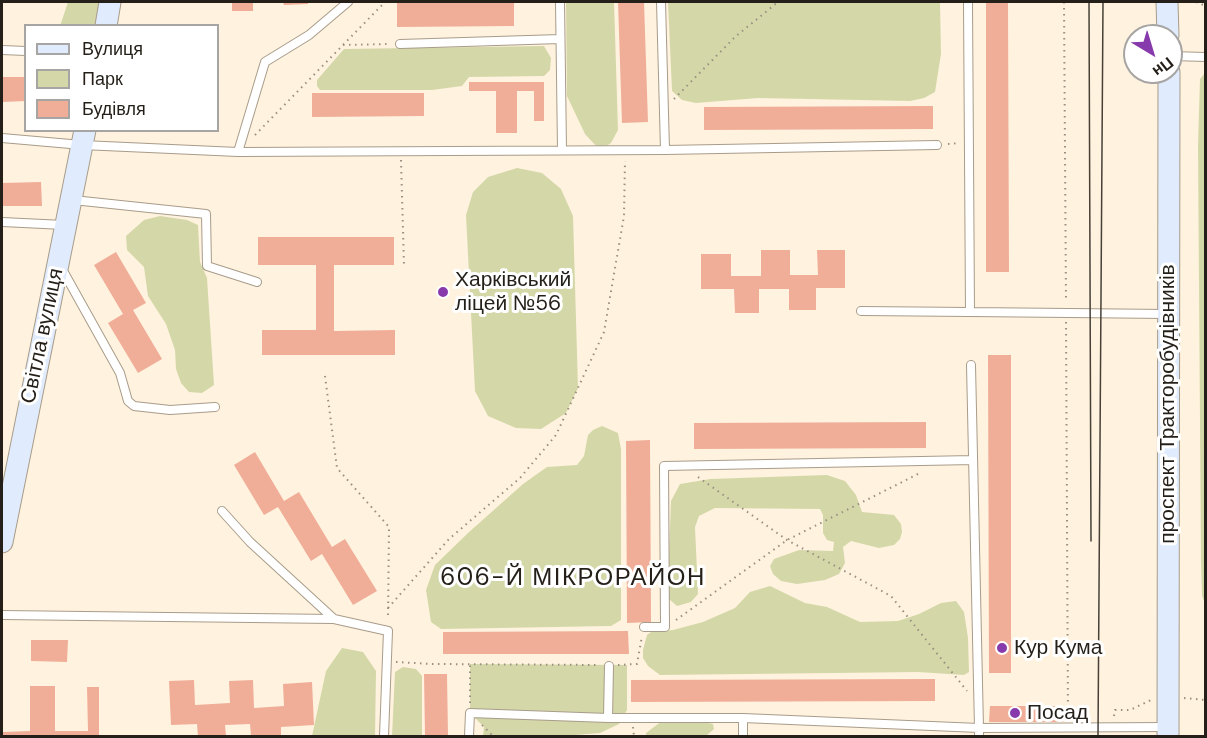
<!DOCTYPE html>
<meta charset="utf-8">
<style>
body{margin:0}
#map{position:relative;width:1207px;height:738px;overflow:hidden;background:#fff2de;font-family:"DM Sans",sans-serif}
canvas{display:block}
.frame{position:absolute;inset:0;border:3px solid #241f18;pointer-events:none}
.legend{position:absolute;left:24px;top:24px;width:195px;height:108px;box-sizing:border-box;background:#fff;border:2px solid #a7a5a3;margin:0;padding:8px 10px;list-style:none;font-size:18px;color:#241f18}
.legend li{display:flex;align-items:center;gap:12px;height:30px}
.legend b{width:30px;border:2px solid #a7a5a3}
.north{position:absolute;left:1123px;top:24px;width:60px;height:60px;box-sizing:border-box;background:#fff;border:2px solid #a7a5a3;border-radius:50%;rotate:142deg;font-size:16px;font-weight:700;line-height:24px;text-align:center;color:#241f18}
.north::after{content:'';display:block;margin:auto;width:21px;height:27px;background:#873aab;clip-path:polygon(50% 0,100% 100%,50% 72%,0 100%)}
</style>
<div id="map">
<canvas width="1207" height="738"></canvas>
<div class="frame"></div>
<ul class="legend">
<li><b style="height:8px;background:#e0ecfe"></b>Вулиця</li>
<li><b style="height:16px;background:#d4d8a8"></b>Парк</li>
<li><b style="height:16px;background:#f0ae98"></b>Будівля</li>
</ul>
<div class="north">Пн</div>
</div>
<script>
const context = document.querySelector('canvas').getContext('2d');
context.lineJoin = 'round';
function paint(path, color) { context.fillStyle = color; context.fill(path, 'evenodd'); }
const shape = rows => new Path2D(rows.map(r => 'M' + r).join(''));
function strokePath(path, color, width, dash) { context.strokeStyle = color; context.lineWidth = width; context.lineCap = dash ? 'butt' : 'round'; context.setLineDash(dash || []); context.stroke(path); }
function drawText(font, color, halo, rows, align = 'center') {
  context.font = font + ' "DM Sans",sans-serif'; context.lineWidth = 6; context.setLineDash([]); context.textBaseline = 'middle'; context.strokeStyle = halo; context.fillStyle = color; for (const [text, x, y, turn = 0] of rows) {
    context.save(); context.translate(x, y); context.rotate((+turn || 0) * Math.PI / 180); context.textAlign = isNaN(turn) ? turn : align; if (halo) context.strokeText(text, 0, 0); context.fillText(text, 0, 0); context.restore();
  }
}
paint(shape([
 [68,2,105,2,98,25,60,26],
 [566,2,614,2,618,130,611,143,605,147,597,147,585,134,567,96],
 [668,2,940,2,941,54,935,92,924,98,910,101,758,98,696,103,682,100,672,91],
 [544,46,551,58,550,70,544,76,469,77,462,86,432,90,320,90,317,86,317,80,344,49],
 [1205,73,1205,603,1202,596,1201,560,1198,146,1200,79],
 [517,168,542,173,561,189,573,216,578,388,566,413,541,429,516,428,488,416,475,391,466,215,473,192,488,177],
 [160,216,187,220,198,225,200,262,207,278,214,385,202,393,189,392,181,383,176,369,175,350,166,324,148,296,144,267,127,250,126,236,144,220],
 [602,426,618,433,621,449,621,620,611,626,441,629,431,622,426,590,435,565,468,533,523,484,547,467,577,465,584,456,588,435,593,430],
 [827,475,845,481,856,495,862,512,894,515,901,524,902,532,900,539,894,545,879,548,851,541,843,547,845,563,839,574,825,580,797,584,781,581,773,574,770,566,774,559,799,550,833,551,834,542,827,540,823,533,823,515,820,509,715,508,699,516,695,527,698,594,691,602,677,606,669,599,668,580,671,501,680,484,710,479],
 [770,586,805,603,827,607,860,622,898,621,919,614,941,603,956,601,964,612,968,638,969,672,964,675,918,672,660,675,648,666,643,658,643,650,647,635,651,632,673,630,703,622,735,608,750,592],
 [342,648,363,652,376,671,375,736,312,736,326,671],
 [470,664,627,665,627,710,619,724,600,733,563,736,483,736,484,727,470,713],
 [403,667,416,669,422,676,422,736,392,736,395,672],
 [662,721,700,721,713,724,714,729,706,736,646,736,646,733]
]), '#d4d8a8');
paint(shape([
 [232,2,253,2,253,11,232,11],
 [283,2,308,2,308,4,284,5],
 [397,2,514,2,514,26,397,27],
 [618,2,644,2,648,122,622,123],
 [986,2,1008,2,1009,272,986,272],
 [2,77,26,77,26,101,2,102],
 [469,82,544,82,544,121,534,121,534,91,517,91,517,133,496,133,496,91,469,91],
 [312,93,424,93,424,116,312,117],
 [933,106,933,129,704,130,704,107],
 [41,182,42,206,2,206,2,183],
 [258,237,394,237,394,265,334,265,334,331,395,330,395,355,262,355,262,330,316,330,316,265,258,265],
 [761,250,790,250,790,275,818,275,817,250,845,250,845,288,816,288,816,310,789,310,789,289,759,289,759,313,735,313,734,289,701,289,701,254,731,254,731,276,761,276],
 [116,252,146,303,133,310,162,359,138,373,108,323,123,314,94,265],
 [988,355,1011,355,1011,673,989,673],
 [926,422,926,448,694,449,694,423],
 [650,440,651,622,627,623,626,441],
 [255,452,284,501,299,492,332,547,345,539,377,591,353,605,322,554,311,561,278,507,264,515,234,465],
 [628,631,629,654,443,654,443,632],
 [31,640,68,640,67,662,31,661],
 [424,674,447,674,448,736,425,736],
 [935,679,935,701,631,702,631,680],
 [194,680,195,705,230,703,229,681,253,680,254,708,284,706,283,684,312,682,314,725,281,727,281,736,251,736,250,724,225,725,226,736,198,736,197,724,171,725,169,681],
 [30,686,55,686,55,731,88,731,87,687,99,687,99,736,3,736,3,732,30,731],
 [990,706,1063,706,1063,722,989,722]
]), '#f0ae98');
const lane = shape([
 [560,2,562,150],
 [661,2,665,150,937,145],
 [968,2,970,312,1168,314],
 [400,44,560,39],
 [2,50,26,51],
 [1171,56,1206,57],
 [2,138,82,145,238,152,665,150],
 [238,152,265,62,309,35,348,2],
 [73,200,206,214,207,266,257,282],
 [2,222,64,225],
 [62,269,120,373,128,401,134,406,170,410,215,407],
 [861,311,970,312],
 [971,365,979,728,1166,727],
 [2,615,334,619,250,542,222,511],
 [334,619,388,631,384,736],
 [644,627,665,627,664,466,973,460],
 [609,666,608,718,743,718,979,728,979,736],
 [469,736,470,713,608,718],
 [743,736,743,718]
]);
const secondary = shape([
 [1167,2,1168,36],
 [106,26,110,2],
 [2,542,85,130],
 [1168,736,1169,72]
]);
strokePath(lane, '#a89c8a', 10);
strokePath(secondary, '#a89c8a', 23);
strokePath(shape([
 [1064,2,1066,302],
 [1196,2,1206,6],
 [343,45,391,44],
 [674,99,735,37,778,2],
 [255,135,385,2],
 [948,144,960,143],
 [401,160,404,265],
 [1066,322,1068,719],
 [325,376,337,468,389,527,388,619],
 [698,477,787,540,891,596,967,691],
 [388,608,449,539,520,478,556,435,604,332,624,216,625,161],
 [676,620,787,540,922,472],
 [396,662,431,664,600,665],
 [618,665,637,664,642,636],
 [1184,698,1206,700],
 [470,703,470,664],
 [1114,716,1115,710,1130,710,1151,700],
 [482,725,493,736],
 [633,727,634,736]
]), '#998f82', 2, [1.5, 4.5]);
strokePath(lane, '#fff', 8);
strokePath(secondary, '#e0ecfe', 21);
strokePath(shape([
 [1089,2,1091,541],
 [1098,736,1103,2]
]), '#464037', 1.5);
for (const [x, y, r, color] of [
 [443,292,6,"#873aab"],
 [1002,648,6,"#873aab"],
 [1015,713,6,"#873aab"]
]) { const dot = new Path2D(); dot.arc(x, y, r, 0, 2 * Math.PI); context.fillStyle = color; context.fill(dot); strokePath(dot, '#fff', 2); }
drawText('21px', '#241f18', '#fff', [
 ["Харківський",455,280],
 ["ліцей №56",455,304],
 ["Кур Кума",1014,648],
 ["Посад",1027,713]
], 'left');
drawText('21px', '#241f18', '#fff', [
 ["Світла вулиця",43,336,-78],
 ["проспект Тракторобудівників",1168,404,-90]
]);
context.letterSpacing = '1.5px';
drawText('24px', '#241f18', '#fff', [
 ["606-Й МІКРОРАЙОН",573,579]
]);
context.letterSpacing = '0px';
</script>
